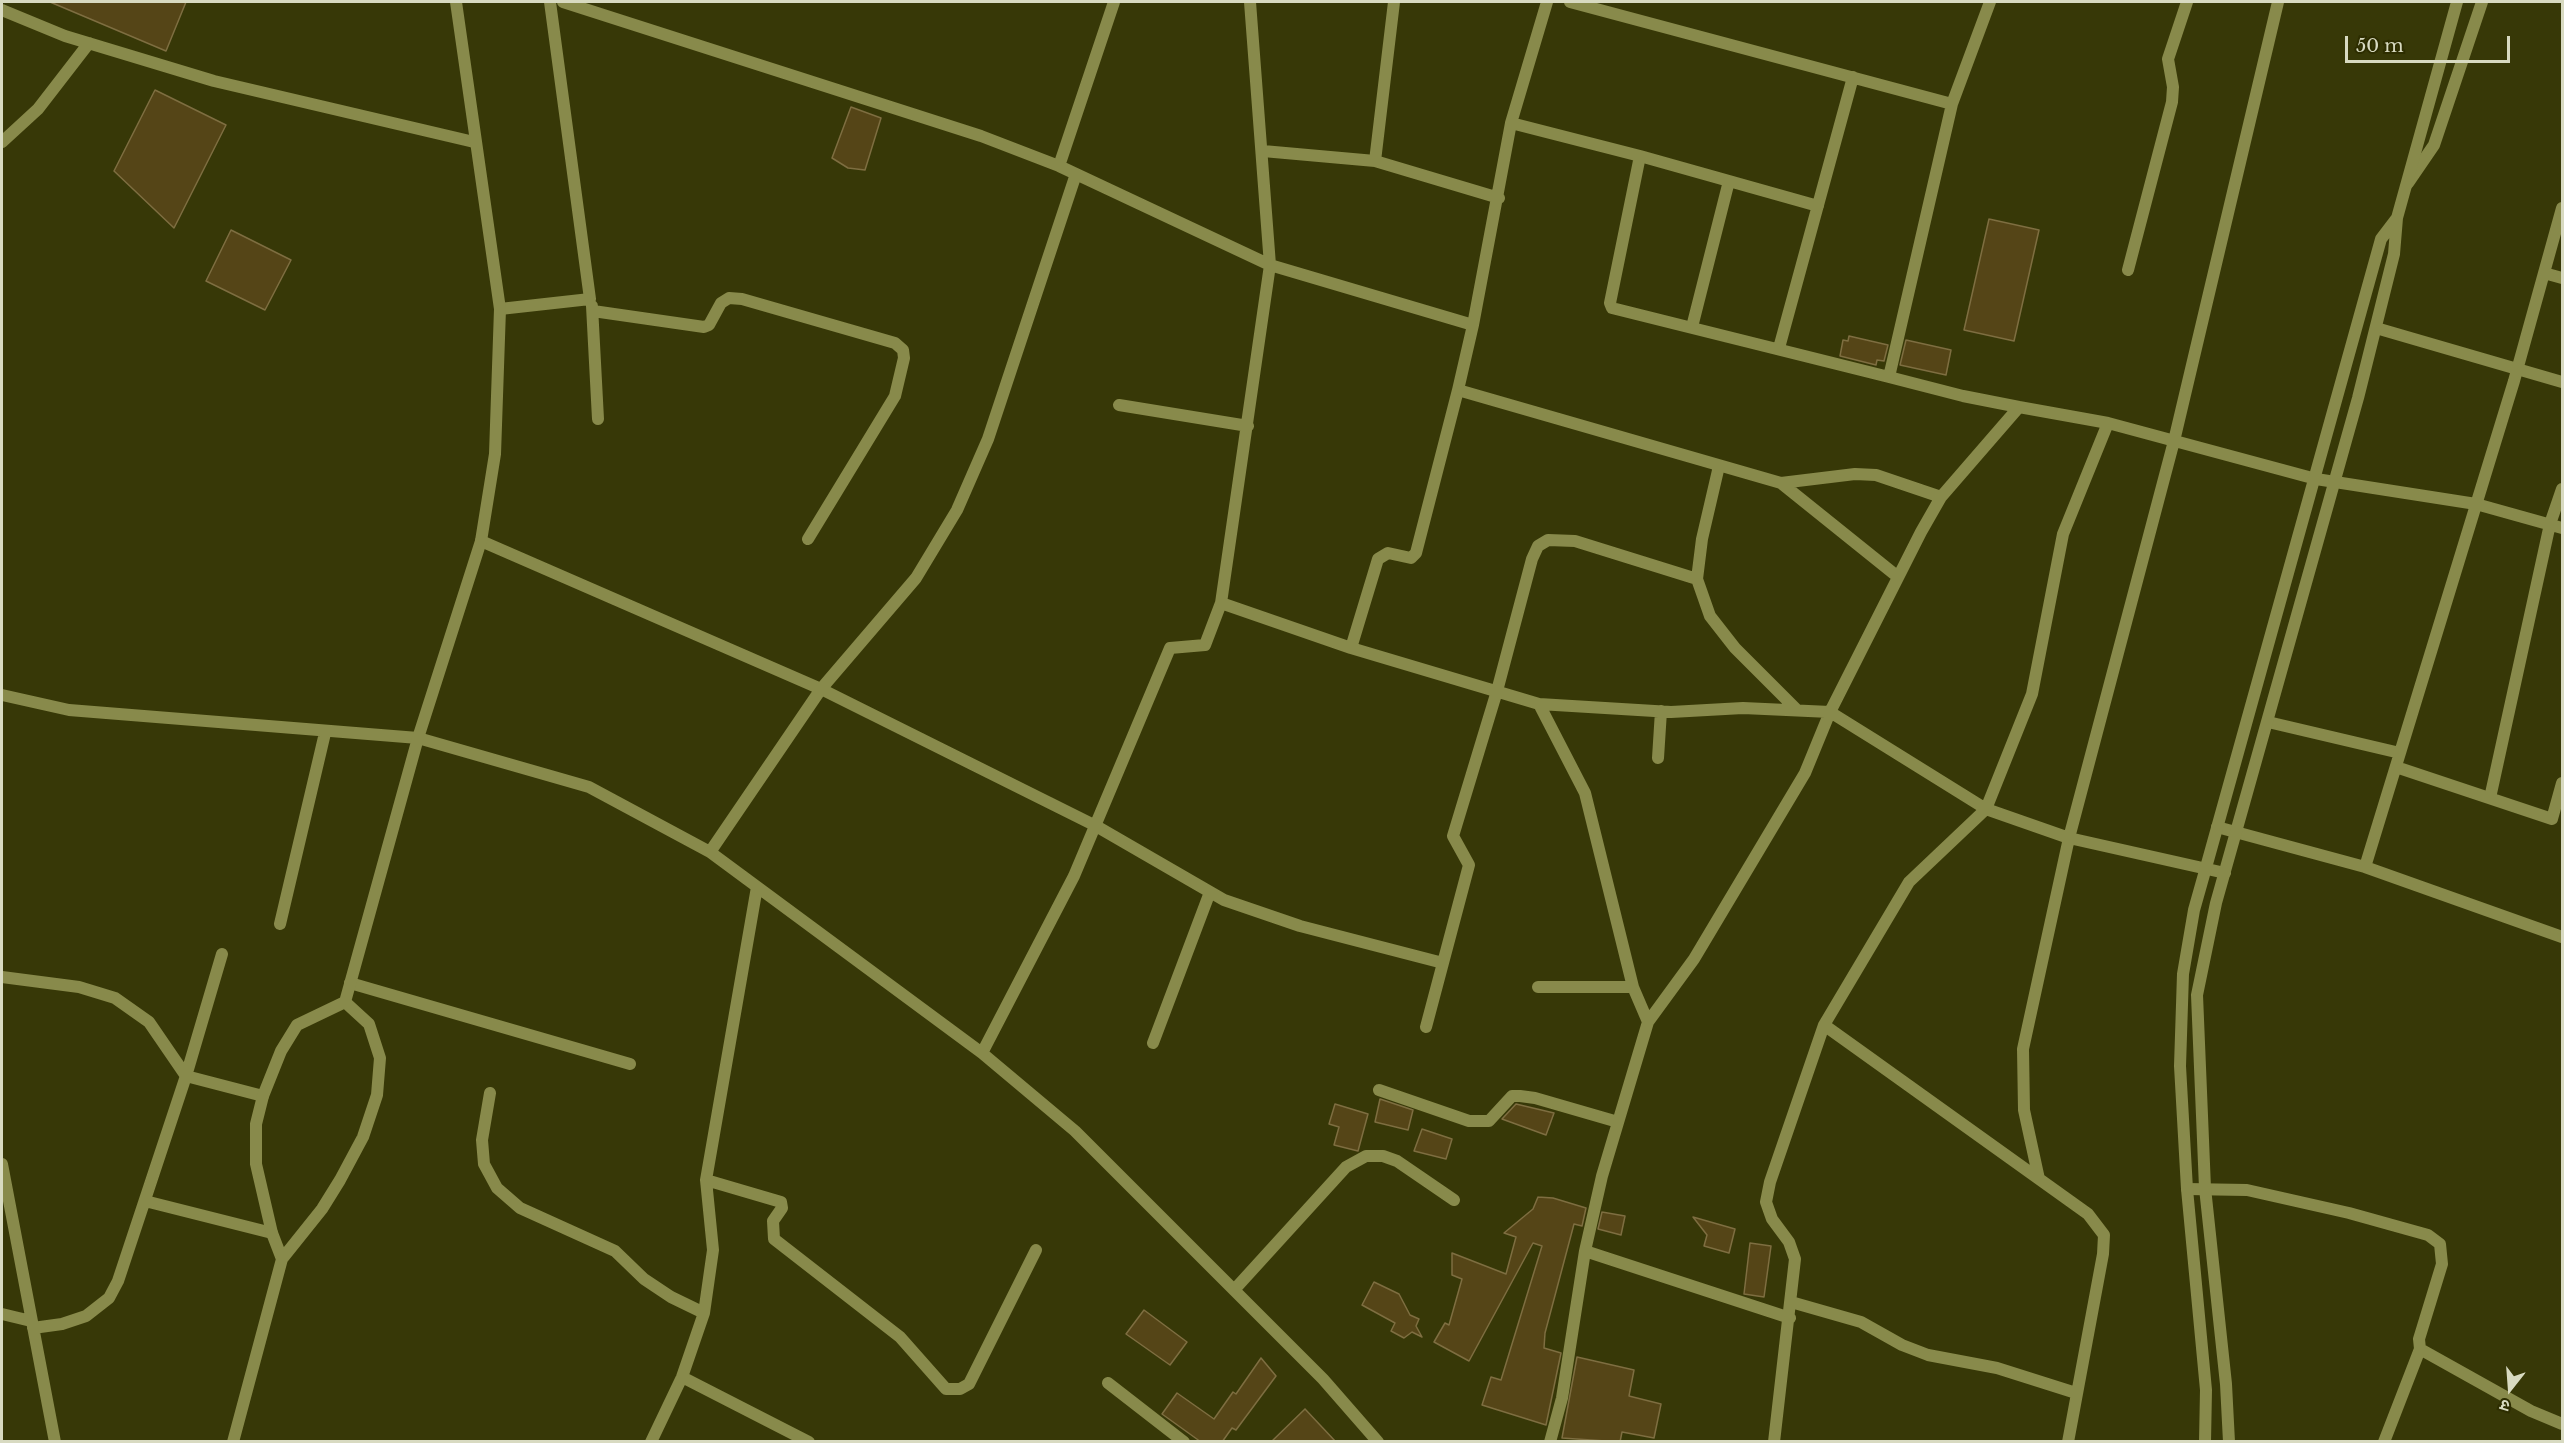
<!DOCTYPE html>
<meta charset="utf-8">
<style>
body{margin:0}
#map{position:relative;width:2564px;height:1443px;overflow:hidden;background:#373807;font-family:"Libre Baskerville","Noto Sans Devanagari",serif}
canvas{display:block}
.frame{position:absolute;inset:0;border:3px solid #d8dac1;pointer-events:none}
.north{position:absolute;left:2480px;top:1359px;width:60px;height:60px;-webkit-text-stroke:4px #2d2d00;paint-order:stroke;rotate:197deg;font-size:16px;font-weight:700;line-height:24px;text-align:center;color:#d8dac1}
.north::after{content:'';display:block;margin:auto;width:21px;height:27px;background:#d8dac1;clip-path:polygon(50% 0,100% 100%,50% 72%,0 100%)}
.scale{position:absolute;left:2345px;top:36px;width:165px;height:27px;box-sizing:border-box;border:3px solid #d8dac1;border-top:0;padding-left:8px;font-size:18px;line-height:21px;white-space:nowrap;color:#d8dac1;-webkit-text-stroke:4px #2d2d00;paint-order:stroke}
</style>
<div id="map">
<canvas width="2564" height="1443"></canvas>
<div class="frame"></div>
<div class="north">उ</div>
<div class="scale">50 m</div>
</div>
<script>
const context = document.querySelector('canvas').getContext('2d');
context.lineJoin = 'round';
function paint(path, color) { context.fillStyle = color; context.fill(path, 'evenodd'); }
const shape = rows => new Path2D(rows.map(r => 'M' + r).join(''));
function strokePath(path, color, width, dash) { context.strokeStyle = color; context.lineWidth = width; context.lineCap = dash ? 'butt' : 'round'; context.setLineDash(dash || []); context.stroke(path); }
const building = shape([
 [50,2,186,2,166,51,50,2],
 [155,90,226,125,174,228,114,171,155,90],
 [851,107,881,118,865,170,848,168,832,158,851,107],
 [1989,219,2039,230,2014,341,1964,330,1989,219],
 [231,230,291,260,265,310,206,281,231,230],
 [1849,336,1888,345,1884,361,1877,360,1876,365,1840,356,1843,340,1848,341,1849,336],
 [1906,340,1951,350,1946,375,1900,365,1906,340],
 [1380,1099,1413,1110,1408,1130,1375,1122,1380,1099],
 [1335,1104,1368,1114,1358,1151,1334,1145,1339,1127,1329,1124,1335,1104],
 [1516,1104,1554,1113,1546,1135,1502,1119,1516,1104],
 [1422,1129,1452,1139,1446,1159,1414,1151,1422,1129],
 [1538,1197,1553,1198,1586,1208,1582,1226,1574,1224,1545,1333,1544,1348,1561,1353,1546,1425,1482,1405,1491,1377,1501,1380,1542,1246,1533,1243,1469,1361,1434,1342,1445,1323,1449,1325,1462,1279,1452,1275,1452,1253,1506,1274,1516,1237,1504,1233,1533,1209,1538,1197],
 [1602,1212,1625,1216,1621,1235,1598,1229,1602,1212],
 [1693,1217,1735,1229,1729,1253,1704,1246,1707,1235,1693,1217],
 [1750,1243,1771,1246,1764,1297,1744,1294,1750,1243],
 [1374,1282,1399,1294,1410,1315,1419,1319,1416,1326,1422,1337,1412,1332,1404,1338,1391,1331,1395,1323,1362,1305,1374,1282],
 [1144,1310,1187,1342,1170,1365,1126,1334,1144,1310],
 [1577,1357,1634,1370,1629,1396,1661,1404,1654,1438,1622,1432,1620,1442,1562,1438,1577,1357],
 [1261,1358,1276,1376,1236,1430,1232,1428,1222,1442,1201,1442,1162,1414,1177,1393,1214,1419,1233,1392,1236,1394,1261,1358],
 [1305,1409,1336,1442,1271,1442,1305,1409]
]);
paint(building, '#554517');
strokePath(building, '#7e6e41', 1.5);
strokePath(shape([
 [563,2,981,136,1059,166,1270,265,1473,325,1458,390,1781,483,1855,474,1876,475,1941,497],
 [1394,2,1375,161,1499,198],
 [2,10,65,36,214,81,474,142],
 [1952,104,1990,2],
 [1511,123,1640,156,1610,303,1612,308,1889,377,1952,104,1570,2],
 [2,142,38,109,89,43],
 [1263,151,1375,161],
 [1640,156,1818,206],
 [1059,166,1114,2],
 [2408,183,2434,145,2482,2],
 [2128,270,2172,102,2173,87,2168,59,2187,2],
 [2544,273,2562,278],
 [592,306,598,419],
 [500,309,590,299,550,2],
 [593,311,704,327,709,325,721,303,729,298,742,299,895,343,903,350,904,358,895,396,808,539],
 [1473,325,1511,123,1547,2],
 [1692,327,1729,181],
 [2376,328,2562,382],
 [1779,348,1853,77],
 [1889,377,1963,396,2019,407],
 [1119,405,1248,426],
 [1719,466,1702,539,1697,579,1710,616,1735,648,1797,710],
 [1781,483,1898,577],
 [481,541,821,689,1096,826,1224,900,1300,926,1443,963],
 [1221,603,1351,648,1539,704,1671,712,1743,708,1830,712,1986,809,2069,838,2225,873],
 [1351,648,1378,559,1388,553,1411,558,1416,553,1458,390],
 [2,695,69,710,418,738,589,787,710,852,982,1053,1075,1131,1323,1379,1378,1442],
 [1539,704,1585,793,1633,987,1648,1022],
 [2268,722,2400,753],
 [1658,758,1661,711],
 [2396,767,2552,819,2562,783],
 [2490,798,2550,524,2562,489],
 [2217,827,2365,867,2562,937],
 [710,852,821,689,916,578,957,510,988,439,1076,174],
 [2365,867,2514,381,2562,208],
 [280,924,325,733],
 [2,977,79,987,115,998,149,1022,186,1076,263,1096],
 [350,983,630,1064],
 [1538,987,1633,987],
 [1824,1025,2088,1214,2104,1235,2103,1254,2068,1442],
 [1426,1027,1469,865,1453,836,1497,691,1532,559,1538,546,1548,540,1575,541,1697,579],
 [1153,1043,1210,892],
 [982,1053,1074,876,1170,648,1205,645,1221,603,1270,265,1250,2],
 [1379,1090,1469,1121,1489,1121,1512,1096,1520,1096,1535,1098,1618,1122],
 [490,1093,482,1140,484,1164,497,1188,520,1208,615,1251,644,1279,671,1297,704,1313],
 [2,1164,55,1442],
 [2039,1179,2024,1110,2023,1049,2069,838,2174,441,2278,2],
 [706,1180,781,1202,782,1208,773,1221,774,1239,900,1337,946,1389,960,1389,969,1384,1036,1250],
 [2187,1189,2247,1190,2349,1213,2428,1235,2440,1244,2442,1264,2419,1339,2420,1349,2531,1411,2562,1424],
 [145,1201,272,1233],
 [1585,1251,1790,1318],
 [1234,1290,1346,1167,1366,1156,1383,1156,1397,1161,1454,1200],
 [1791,1302,1861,1322,1902,1345,1928,1355,1997,1368,2076,1393],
 [2,1314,31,1321],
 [33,1328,62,1324,86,1316,109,1298,118,1281,186,1076,222,954],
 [682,1377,809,1442],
 [1108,1383,1184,1442],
 [651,1442,682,1377,704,1313,713,1250,706,1180,757,887],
 [1550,1442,1562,1398,1585,1251,1602,1176,1648,1022,1694,959,1805,773,1830,712,1921,532,1941,497,2019,407,2108,423,2316,479,2476,504,2562,528],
 [1774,1442,1795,1259,1789,1242,1772,1219,1766,1202,1770,1182,1824,1025,1909,882,1986,809,2032,694,2063,534,2108,423],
 [2384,1442,2420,1349]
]), '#888a4b', 12);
strokePath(shape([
 [282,1259,272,1233,256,1164,256,1124,263,1096,281,1051,297,1025,345,1002],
 [233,1442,282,1259,322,1209,340,1180,363,1137,377,1095,380,1058,369,1024,345,1002,418,738,481,541,495,454,500,309,456,2],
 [2205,1442,2206,1390,2187,1189,2180,1066,2183,974,2194,910,2205,871,2381,239,2397,218],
 [2229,1442,2226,1384,2205,1188,2197,995,2216,903,2358,398,2394,254,2397,218,2457,2]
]), '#888a4b', 12);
</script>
